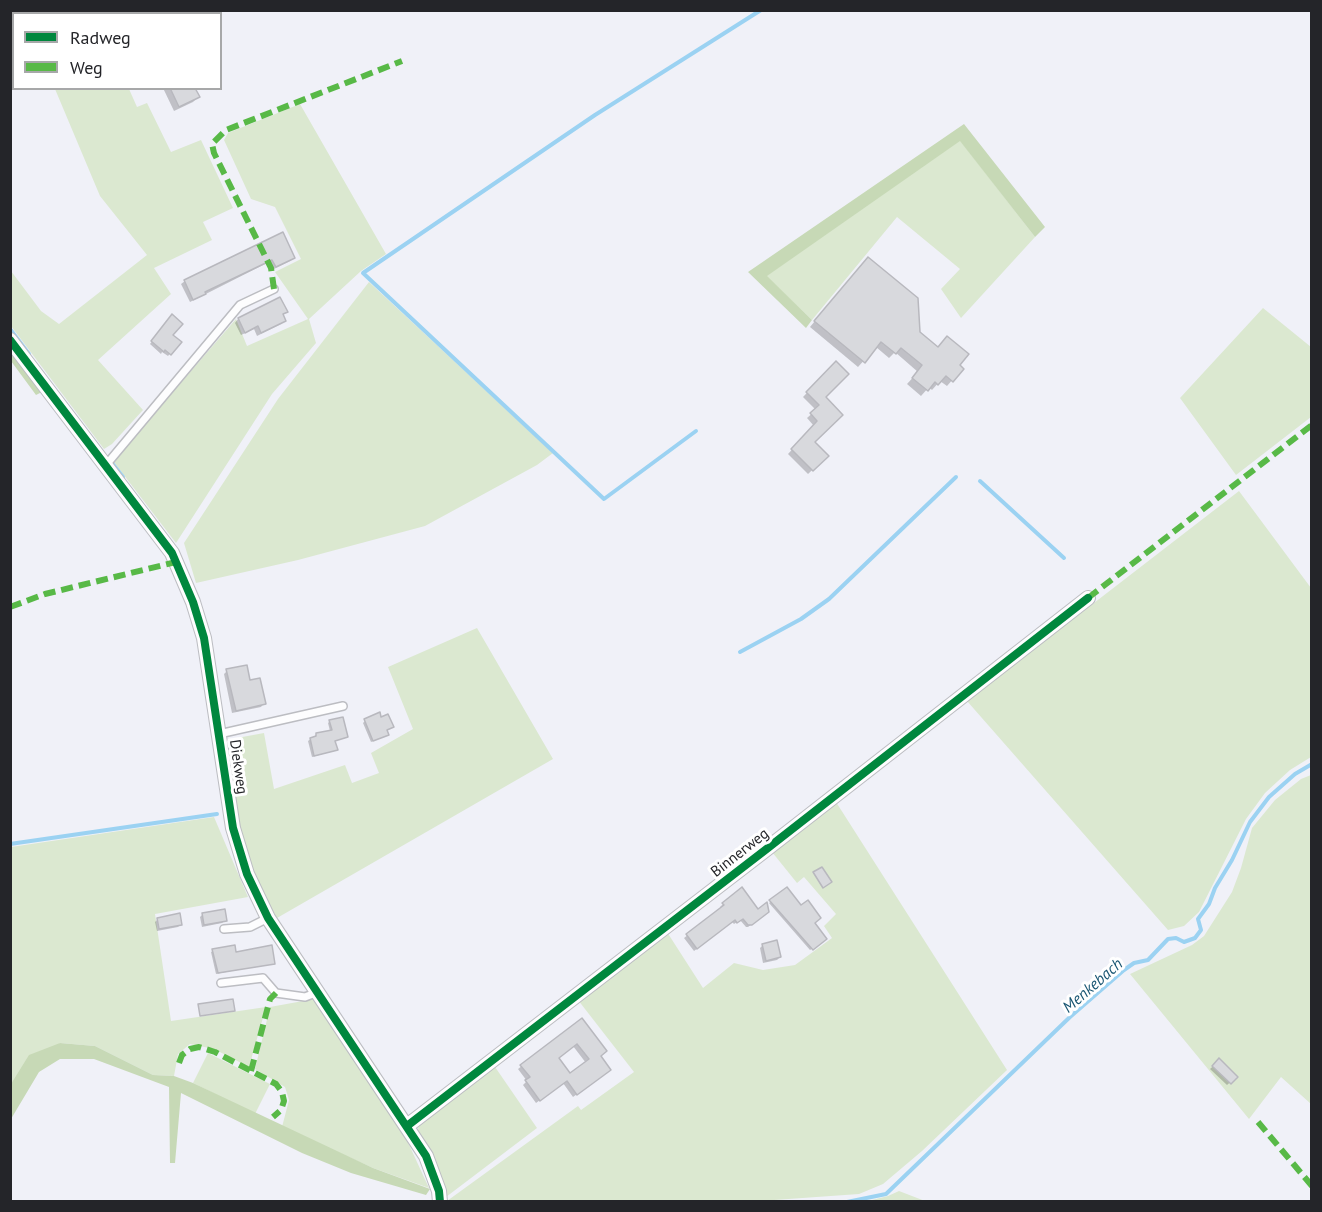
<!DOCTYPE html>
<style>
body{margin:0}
#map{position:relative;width:1322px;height:1212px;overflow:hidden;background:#f0f1f8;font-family:"PT Sans",sans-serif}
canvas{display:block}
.frame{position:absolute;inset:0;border:12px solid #242529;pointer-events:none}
.legend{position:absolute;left:12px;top:12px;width:210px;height:78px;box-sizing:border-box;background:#fff;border:2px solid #a7a8a9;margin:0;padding:8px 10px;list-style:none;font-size:18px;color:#242529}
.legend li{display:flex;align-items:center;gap:12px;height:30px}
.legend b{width:30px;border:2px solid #a7a8a9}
</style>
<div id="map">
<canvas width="1322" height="1212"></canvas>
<div class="frame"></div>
<ul class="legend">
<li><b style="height:8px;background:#00873e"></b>Radweg</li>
<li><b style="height:8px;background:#58b947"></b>Weg</li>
</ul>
</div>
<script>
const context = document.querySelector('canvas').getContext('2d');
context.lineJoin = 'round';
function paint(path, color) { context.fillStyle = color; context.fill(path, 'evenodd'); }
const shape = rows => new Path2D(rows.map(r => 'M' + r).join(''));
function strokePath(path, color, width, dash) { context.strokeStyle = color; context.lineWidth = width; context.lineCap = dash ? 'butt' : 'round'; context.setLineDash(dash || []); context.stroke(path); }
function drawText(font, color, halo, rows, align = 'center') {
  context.font = font + ' "PT Sans",sans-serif'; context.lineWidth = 6; context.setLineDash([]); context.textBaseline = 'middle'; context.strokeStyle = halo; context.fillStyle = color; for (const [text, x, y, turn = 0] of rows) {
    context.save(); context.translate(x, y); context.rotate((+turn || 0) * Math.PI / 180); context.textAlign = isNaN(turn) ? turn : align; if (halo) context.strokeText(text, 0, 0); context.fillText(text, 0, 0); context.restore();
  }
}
paint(shape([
 [71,10,175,10,176,13,66,13],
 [55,89,129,89,137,107,147,103,171,152,201,140,233,208,203,222,212,240,154,268,171,294,98,360,143,410,112,444,104,449,11,326,11,271,41,311,59,324,147,255,100,196],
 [300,104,386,254,361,271,309,319,316,343,272,394,176,543,113,461,236,319,247,346,308,319,275,272,301,259,275,207,251,199,224,140,228,133],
 [960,140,1035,237,961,318,941,289,960,269,897,217,812,320,766,276],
 [369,282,553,453,537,465,425,526,298,560,196,583,184,543,278,399],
 [1263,308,1311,347,1311,417,1236,475,1180,398],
 [1239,491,1311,588,1311,757,1290,770,1265,793,1246,819,1199,912,1184,926,1168,930,967,701],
 [477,628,553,759,277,918,251,873,238,827,226,740,264,733,274,789,345,765,352,783,379,773,371,753,413,729,388,667],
 [1311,775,1311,1104,1281,1077,1249,1119,1130,974,1192,945,1204,936,1232,892,1241,868,1252,828,1275,800,1301,779],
 [836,802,1007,1070,922,1151,883,1184,859,1194,746,1202,447,1201,578,1106,581,1110,634,1072,578,1000,667,932,703,988,734,963,763,970,795,965,832,938,824,926,836,914,804,877,797,883,772,852],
 [214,817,248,897,155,914,171,1021,266,1007,249,1067,214,1049,190,1044,178,1054,174,1076,153,1075,95,1046,60,1043,11,1084,11,847],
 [314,999,405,1136,429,1188,373,1168,282,1127,289,1100,285,1087,255,1069,270,1007],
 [208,1053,270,1084,255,1114,193,1083],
 [493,1064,537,1128,446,1197,433,1160,418,1131,419,1120],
 [899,1191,925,1201,868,1201,888,1196]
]), '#dbe8d0');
paint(shape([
 [964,124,1045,227,1035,237,960,141,767,276,812,320,806,328,748,272],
 [10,350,42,392,36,395,11,361],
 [60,1043,95,1046,153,1075,174,1076,193,1083,373,1168,430,1189,426,1195,351,1173,302,1153,181,1093,175,1163,170,1163,169,1087,94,1059,60,1059,39,1072,11,1119,11,1084,29,1055]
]), '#c7d9b6');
paint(shape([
 [163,88,194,88,198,97,193,102,174,111],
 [282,234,294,258,290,261,272,270,269,262,190,302,181,284,185,281],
 [862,264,919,333,962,369,947,386,940,381,932,390,929,387,921,396,907,384,918,372,895,352,889,358,876,347,858,367,810,327],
 [286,312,282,315,284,320,281,324,257,336,254,329,241,335,235,323,238,319],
 [170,318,171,335,180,342,168,356,162,352,161,354,150,344],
 [836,363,823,397,813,442,827,456,808,474,788,454,814,426,807,418,816,410,803,397],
 [227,671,249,682,264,703,261,707,232,713,224,674],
 [330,721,347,737,334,741,336,749,334,751,312,757,308,741,316,735,330,731,328,723],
 [365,721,385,730,388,735,371,742,363,723],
 [742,889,758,911,765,914,748,927,746,927,740,920,734,924,732,922,694,951,684,938,722,909,720,907,723,904],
 [787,889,813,923,823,941,810,950,769,903],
 [203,914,225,920,222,923,202,927,200,917],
 [158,919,180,925,178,927,157,931,155,922],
 [763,945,780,957,777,960,763,963,760,948],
 [213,951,235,953,273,963,216,974,211,952],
 [582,1020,606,1073,573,1097,563,1083,536,1103,523,1085,527,1081,518,1069],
 [573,1046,586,1063,570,1075,558,1058],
 [1219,1061,1236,1077,1227,1085,1210,1069]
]), '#0003');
strokePath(shape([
 [62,14,67,10],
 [10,41,14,40],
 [10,329,29,354],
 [696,431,604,499,363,273,595,115,761,10],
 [112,463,123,477],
 [980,481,1064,558],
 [740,652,801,619,829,599,956,477],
 [10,844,217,814],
 [847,1202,886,1194,1070,1017,1124,970,1134,963,1148,960,1168,939,1176,938,1184,942,1195,938,1201,930,1198,919,1209,904,1215,888,1232,860,1250,822,1269,797,1295,774,1312,764]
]), '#9bd2f2', 4);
const building = shape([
 [170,88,195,88,200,97,179,107,170,88],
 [283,232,295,258,276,267,272,260,205,292,206,294,193,300,184,280,283,232],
 [868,257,918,298,920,332,938,347,947,336,969,354,960,365,964,369,953,382,946,376,938,385,935,382,928,391,912,378,922,365,901,348,896,354,881,342,865,363,814,321,868,257],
 [280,297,288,312,283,314,286,321,261,333,258,326,245,333,238,318,280,297],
 [172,314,183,324,173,335,182,342,171,355,165,350,164,352,151,341,172,314],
 [836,361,849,374,826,397,843,415,815,442,829,456,813,471,791,449,817,421,810,413,819,405,806,392,836,361],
 [247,665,250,680,260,678,266,704,236,711,226,669,247,665],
 [380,712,381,717,388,714,394,727,387,730,389,735,373,741,364,719,380,712],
 [343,717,348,737,335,741,338,750,314,756,310,738,316,736,316,733,332,730,329,720,343,717],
 [822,867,832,882,823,888,813,872,822,867],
 [742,887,758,909,767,902,769,912,752,925,748,925,743,919,737,923,735,920,697,949,686,934,724,905,722,903,742,887],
 [787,887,801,905,808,900,821,918,815,923,827,939,813,950,769,900,787,887],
 [225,909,227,921,204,925,202,913,225,909],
 [180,913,182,925,159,929,157,918,180,913],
 [777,940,781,957,766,961,762,944,777,940],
 [235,945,236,952,272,945,275,964,218,973,212,949,235,945],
 [233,999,235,1011,200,1016,198,1004,233,999],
 [582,1018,607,1051,601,1056,611,1070,577,1095,567,1081,540,1101,525,1080,530,1077,520,1065,582,1018],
 [577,1044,589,1059,570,1073,559,1058,577,1044],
 [1219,1058,1238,1077,1231,1084,1212,1066,1219,1058]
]);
paint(building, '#d8d9dd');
strokePath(building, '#b8b8be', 1.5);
const service = shape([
 [106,465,240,305,274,289],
 [219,734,343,706],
 [224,929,250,927,268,918],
 [221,983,263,978,276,993,305,997,318,992]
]);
const minor = shape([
 [47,14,52,10],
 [10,30,14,29],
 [10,340,172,553,193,602,204,638,233,828,247,874,268,918,426,1156,439,1191,440,1202],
 [407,1126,764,851,1088,598]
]);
strokePath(service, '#bcbdc2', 10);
strokePath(minor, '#bcbdc2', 16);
strokePath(service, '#fdfdfe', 7);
strokePath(minor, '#fdfdfe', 14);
strokePath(shape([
 [274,289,271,268,214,153,212,144,226,130,402,61],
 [1088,598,1312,425],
 [10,607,45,594,176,562],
 [179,1063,182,1055,190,1049,199,1047,215,1052,276,1084,282,1092,284,1101,281,1110,273,1117],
 [251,1071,270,999,276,993],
 [1258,1122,1312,1186]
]), '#58b947', 6, [12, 6]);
strokePath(shape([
 [10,340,172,553,193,602,204,638,233,828,247,874,268,918,426,1156,439,1191,440,1202],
 [407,1126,764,851,1088,598]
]), '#00873e', 8);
drawText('15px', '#242529', '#fff', [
 ["Diekweg",238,767,82],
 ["Binnerweg",740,853,-38]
]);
drawText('italic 16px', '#185572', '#fff', [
 ["Menkebach",1093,986,-41]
]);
</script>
